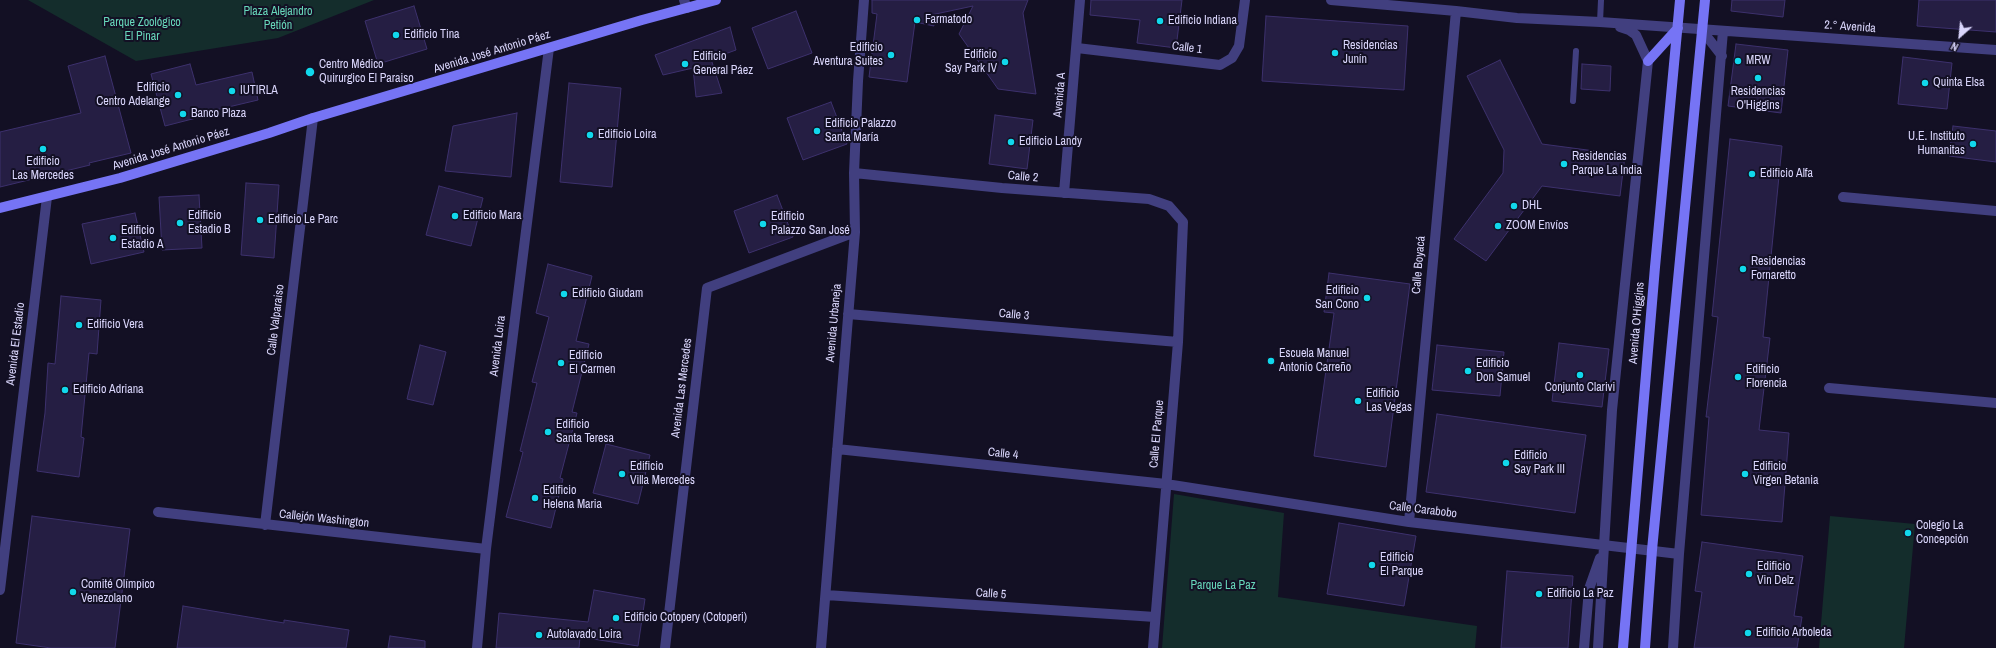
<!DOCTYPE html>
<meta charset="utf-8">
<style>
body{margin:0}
#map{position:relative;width:1996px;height:648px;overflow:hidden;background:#131024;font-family:"Archivo Narrow",sans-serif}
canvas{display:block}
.north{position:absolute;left:1940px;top:16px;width:40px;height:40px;-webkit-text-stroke:3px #131024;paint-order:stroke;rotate:207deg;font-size:11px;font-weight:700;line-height:16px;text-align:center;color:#dad6fc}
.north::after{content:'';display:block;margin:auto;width:14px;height:18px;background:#dad6fc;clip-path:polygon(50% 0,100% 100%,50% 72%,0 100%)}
</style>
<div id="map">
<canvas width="1996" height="648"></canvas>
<div class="north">N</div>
</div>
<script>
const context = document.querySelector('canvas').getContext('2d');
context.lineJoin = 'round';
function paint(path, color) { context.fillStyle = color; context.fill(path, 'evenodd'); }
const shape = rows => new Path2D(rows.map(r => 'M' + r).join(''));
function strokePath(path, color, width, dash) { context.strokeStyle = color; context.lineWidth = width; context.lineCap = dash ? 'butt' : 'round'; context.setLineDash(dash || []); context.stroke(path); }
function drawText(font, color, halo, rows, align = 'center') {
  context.font = font + ' "Archivo Narrow",sans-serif'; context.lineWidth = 4; context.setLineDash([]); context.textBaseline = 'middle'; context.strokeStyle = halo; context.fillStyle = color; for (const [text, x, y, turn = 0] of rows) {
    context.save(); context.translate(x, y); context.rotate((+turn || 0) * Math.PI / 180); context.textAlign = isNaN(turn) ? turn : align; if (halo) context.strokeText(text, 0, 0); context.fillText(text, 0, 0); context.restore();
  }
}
paint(shape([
 [28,0,374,0,278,38,136,61],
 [1174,494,1284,513,1278,597,1477,626,1475,648,1162,648],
 [1830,516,1915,524,1904,648,1819,648]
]), '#142d2c');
const building = shape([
 [872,0,1028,0,1023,13,1036,94,998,89,959,34,973,6,931,15,934,26,915,22,907,82,869,77,877,14,872,13,872,0],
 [1091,0,1182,0,1176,48,1137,43,1140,20,1090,15,1091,0],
 [1732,0,1785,0,1783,17,1731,11,1732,0],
 [1919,0,1996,0,1996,32,1917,26,1919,0],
 [414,6,427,49,378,64,365,21,414,6],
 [796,11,812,53,768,69,752,28,796,11],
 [1266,16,1408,26,1404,90,1262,81,1266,16],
 [730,27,736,50,711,59,722,93,696,97,693,68,663,75,655,55,730,27],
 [1736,44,1788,50,1781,113,1728,106,1736,44],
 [105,56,131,153,89,163,90,165,0,187,0,132,81,113,68,66,105,56],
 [1903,57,1952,63,1947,109,1898,104,1903,57],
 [1500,60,1542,144,1625,155,1620,196,1542,186,1486,261,1454,239,1503,173,1504,150,1467,76,1500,60],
 [190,64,196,85,252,72,258,100,203,113,204,116,165,126,151,74,190,64],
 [1582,64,1611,66,1610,91,1581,89,1582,64],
 [569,83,621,88,612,187,560,182,569,83],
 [831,102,847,144,803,160,787,118,831,102],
 [517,113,511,177,445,171,453,126,517,113],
 [995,115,1033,120,1027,169,989,164,995,115],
 [1953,126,1996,131,1996,162,1949,156,1953,126],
 [1730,139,1782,146,1763,337,1770,338,1759,430,1789,433,1782,522,1701,515,1709,417,1706,417,1718,317,1712,316,1730,139],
 [246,183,279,185,274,258,241,255,246,183],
 [439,186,483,198,471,246,426,235,439,186],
 [199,195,202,248,162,250,159,197,199,195],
 [777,195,793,237,749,253,734,211,777,195],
 [135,213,144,252,91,264,82,224,135,213],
 [548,264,592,276,576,341,589,344,572,412,577,413,560,478,563,479,551,528,506,517,523,452,520,451,537,383,532,382,549,317,536,313,548,264],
 [1329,273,1410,284,1386,467,1314,456,1334,313,1324,312,1329,273],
 [61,296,101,300,97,354,89,353,81,437,84,438,79,477,37,471,45,413,48,363,55,364,61,296],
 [1559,343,1609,349,1602,407,1552,401,1559,343],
 [420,345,446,352,433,405,407,399,420,345],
 [1437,345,1504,352,1500,396,1432,390,1437,345],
 [1437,414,1586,435,1575,513,1426,492,1437,414],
 [606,444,650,455,638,504,593,493,606,444],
 [32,516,130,529,115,648,51,648,16,643,32,516],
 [1339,523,1416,536,1404,606,1327,594,1339,523],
 [1702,542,1803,556,1794,616,1802,617,1797,648,1694,648,1702,592,1695,591,1702,542],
 [1507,571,1573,576,1568,648,1501,648,1507,571],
 [594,590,645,599,638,646,580,637,579,648,496,648,499,613,588,622,594,590],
 [183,606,284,623,284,620,349,630,346,648,177,648,183,606],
 [390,636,425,641,425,648,388,648,390,636]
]);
paint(building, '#251e43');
strokePath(building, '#3d316d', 1);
strokePath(shape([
 [1600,22,1601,0],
 [1573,101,1576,51]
]), '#413f7f', 6);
strokePath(shape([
 [684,0,687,8],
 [1331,0,1456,11,1517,18,1600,22,1996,50],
 [1701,29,1722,56],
 [1077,48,1220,65,1232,58,1239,46,1245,0],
 [854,173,1002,188,1149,199,1169,206,1183,222,1178,342,1153,648],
 [1064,193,1080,0],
 [1843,197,1996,211],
 [848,314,1178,342],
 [1829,388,1996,403],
 [837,449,1166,484,1409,522,1679,554],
 [158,512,486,549],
 [1409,522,1456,11],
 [265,525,313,118],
 [0,590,47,197],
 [826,595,1155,617],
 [477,648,486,549,549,48],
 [665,648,707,288,855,232],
 [821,648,855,232,854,173,858,81,864,0],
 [1584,648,1589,589,1600,558],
 [1598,648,1612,410,1648,61,1636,35,1629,30,1620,27],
 [1673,648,1679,554,1723,31]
]), '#413f7f', 10);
strokePath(shape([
 [1648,61,1678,28],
 [0,208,120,178,269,133,313,118,642,20,716,0],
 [1623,648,1655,267,1680,0],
 [1645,648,1652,550,1705,0]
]), '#7674f5', 10);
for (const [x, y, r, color] of [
 [917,20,4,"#11d8ec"],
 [1160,21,4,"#11d8ec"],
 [396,35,4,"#11d8ec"],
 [1335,53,4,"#11d8ec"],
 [891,55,4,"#11d8ec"],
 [1738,61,4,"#11d8ec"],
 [1005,62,4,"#11d8ec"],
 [685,64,4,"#11d8ec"],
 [310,72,5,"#11d8ec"],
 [1758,78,4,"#11d8ec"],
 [1925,83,4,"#11d8ec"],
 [232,91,4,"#11d8ec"],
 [178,95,4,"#11d8ec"],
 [183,114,4,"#11d8ec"],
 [817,131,4,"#11d8ec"],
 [590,135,4,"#11d8ec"],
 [1011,142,4,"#11d8ec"],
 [1973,144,4,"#11d8ec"],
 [43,149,4,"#11d8ec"],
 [1564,164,4,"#11d8ec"],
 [1752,174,4,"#11d8ec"],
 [1514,206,4,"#11d8ec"],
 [455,216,4,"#11d8ec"],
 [260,220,4,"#11d8ec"],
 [180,223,4,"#11d8ec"],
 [763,224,4,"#11d8ec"],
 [1498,226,4,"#11d8ec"],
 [113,238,4,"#11d8ec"],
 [1743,269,4,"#11d8ec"],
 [564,294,4,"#11d8ec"],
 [1367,298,4,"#11d8ec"],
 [79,325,4,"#11d8ec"],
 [1271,361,4,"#11d8ec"],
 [561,363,4,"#11d8ec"],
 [1468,371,4,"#11d8ec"],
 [1580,375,4,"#11d8ec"],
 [1738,377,4,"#11d8ec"],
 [65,390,4,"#11d8ec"],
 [1358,401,4,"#11d8ec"],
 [548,432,4,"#11d8ec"],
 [1506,463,4,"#11d8ec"],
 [622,474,4,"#11d8ec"],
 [1745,474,4,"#11d8ec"],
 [535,498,4,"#11d8ec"],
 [1908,533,4,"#11d8ec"],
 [1372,565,4,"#11d8ec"],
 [1749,574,4,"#11d8ec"],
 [73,592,4,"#11d8ec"],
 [1539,594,4,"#11d8ec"],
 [616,618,4,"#11d8ec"],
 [1748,633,4,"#11d8ec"],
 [539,635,4,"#11d8ec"]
]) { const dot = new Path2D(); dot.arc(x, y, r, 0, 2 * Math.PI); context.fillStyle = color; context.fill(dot); strokePath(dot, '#131024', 1.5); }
drawText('12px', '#67d7ba', '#131024', [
 ["Plaza Alejandro",278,12],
 ["Petión",278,26],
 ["Parque Zoológico",142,23],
 ["El Pinar",142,37],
 ["Parque La Paz",1223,586]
]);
drawText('12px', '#dad6fc', '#131024', [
 ["Farmatodo",925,20],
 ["Edificio Indiana",1168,21],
 ["Edificio Tina",404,35],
 ["Residencias",1343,46],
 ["Junín",1343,60],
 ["Edificio",883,48,"right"],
 ["Aventura Suites",883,62,"right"],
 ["Edificio",997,55,"right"],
 ["Say Park IV",997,69,"right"],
 ["Edificio",693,57],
 ["General Páez",693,71],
 ["MRW",1746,61],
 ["Centro Médico",319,65],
 ["Quirurgico El Paraiso",319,79],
 ["Quinta Elsa",1933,83],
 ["Edificio",170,88,"right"],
 ["Centro Adelange",170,102,"right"],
 ["IUTIRLA",240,91],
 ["Residencias",1758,92,"center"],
 ["O'Higgins",1758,106,"center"],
 ["Banco Plaza",191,114],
 ["Edificio Palazzo",825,124],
 ["Santa María",825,138],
 ["Edificio Loira",598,135],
 ["U.E. Instituto",1965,137,"right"],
 ["Humanitas",1965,151,"right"],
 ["Edificio Landy",1019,142],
 ["Residencias",1572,157],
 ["Parque La India",1572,171],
 ["Edificio",43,162,"center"],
 ["Las Mercedes",43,176,"center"],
 ["Edificio Alfa",1760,174],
 ["DHL",1522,206],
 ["Edificio",188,216],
 ["Estadio B",188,230],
 ["Edificio Mara",463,216],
 ["Edificio",771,217],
 ["Palazzo San José",771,231],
 ["Edificio Le Parc",268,220],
 ["ZOOM Envíos",1506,226],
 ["Edificio",121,231],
 ["Estadio A",121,245],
 ["Residencias",1751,262],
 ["Fornaretto",1751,276],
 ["Edificio",1359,291,"right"],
 ["San Cono",1359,305,"right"],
 ["Edificio Giudam",572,294],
 ["Edificio Vera",87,325],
 ["Escuela Manuel",1279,354],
 ["Antonio Carreño",1279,368],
 ["Edificio",569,356],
 ["El Carmen",569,370],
 ["Edificio",1476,364],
 ["Don Samuel",1476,378],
 ["Edificio",1746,370],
 ["Florencia",1746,384],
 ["Conjunto Clarivi",1580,388,"center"],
 ["Edificio Adriana",73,390],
 ["Edificio",1366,394],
 ["Las Vegas",1366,408],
 ["Edificio",556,425],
 ["Santa Teresa",556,439],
 ["Edificio",1514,456],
 ["Say Park III",1514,470],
 ["Edificio",630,467],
 ["Villa Mercedes",630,481],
 ["Edificio",1753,467],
 ["Virgen Betania",1753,481],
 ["Edificio",543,491],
 ["Helena Maria",543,505],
 ["Colegio La",1916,526],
 ["Concepción",1916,540],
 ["Edificio",1380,558],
 ["El Parque",1380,572],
 ["Edificio",1757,567],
 ["Vin Delz",1757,581],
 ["Comité Olímpico",81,585],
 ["Venezolano",81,599],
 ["Edificio La Paz",1547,594],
 ["Edificio Cotopery (Cotoperi)",624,618],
 ["Edificio Arboleda",1756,633],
 ["Autolavado Loira",547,635]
], 'left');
drawText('12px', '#dad6fc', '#131024', [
 ["2.° Avenida",1850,27,4],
 ["Calle 1",1187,48,7],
 ["Avenida José Antonio Páez",492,52,-17],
 ["Avenida A",1060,95,-85],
 ["Avenida José Antonio Páez",171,149,-17],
 ["Calle 2",1023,177,5],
 ["Calle Boyacá",1419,265,-85],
 ["Calle 3",1014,315,5],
 ["Calle Valparaiso",276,320,-83],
 ["Avenida Urbaneja",834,323,-85],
 ["Avenida O'Higgins",1637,323,-85],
 ["Avenida El Estadio",16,344,-83],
 ["Avenida Loira",498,346,-83],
 ["Avenida Las Mercedes",682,388,-83],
 ["Calle El Parque",1157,434,-85],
 ["Calle 4",1003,454,6],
 ["Calle Carabobo",1423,510,7],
 ["Callejón Washington",324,519,6],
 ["Calle 5",991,594,4]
]);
</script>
